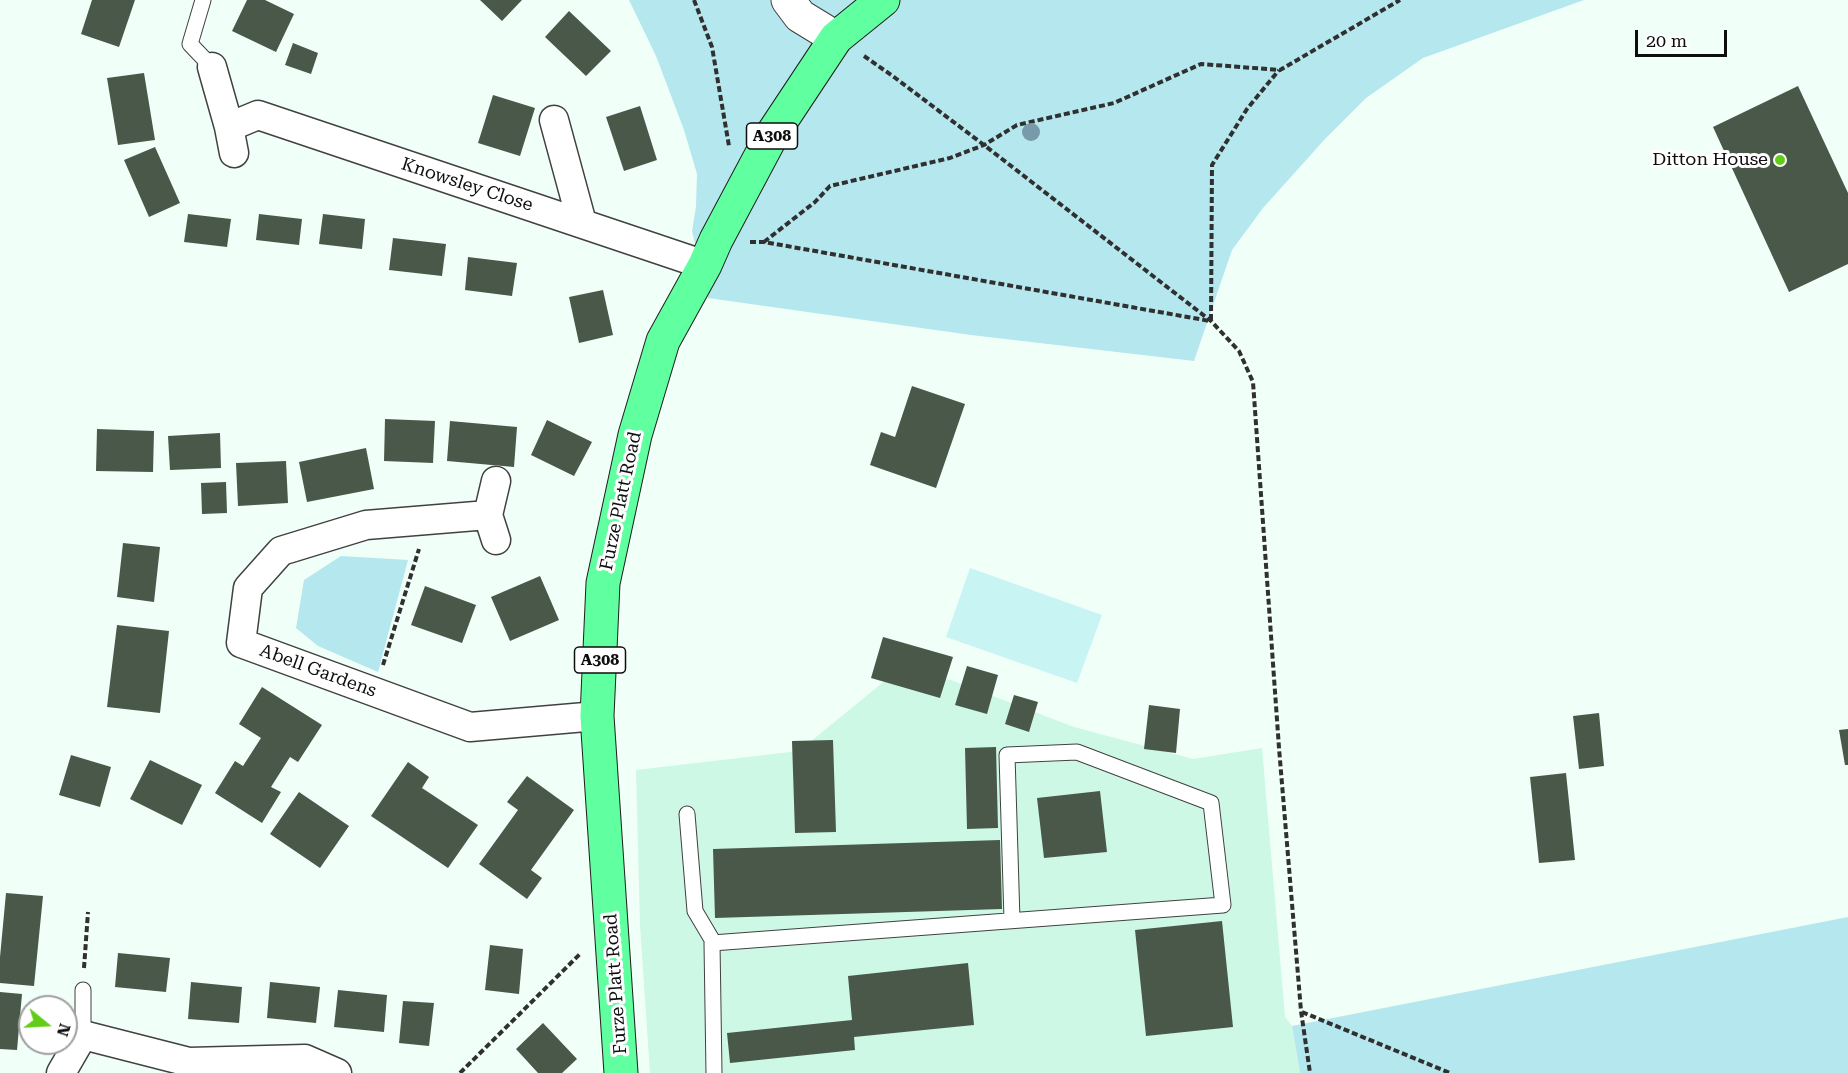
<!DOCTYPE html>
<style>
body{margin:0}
#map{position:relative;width:1848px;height:1073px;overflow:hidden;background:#f0fff7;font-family:"Roboto Serif",serif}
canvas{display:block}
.north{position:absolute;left:18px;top:995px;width:60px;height:60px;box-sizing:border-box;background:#fff;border:2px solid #9f9f9f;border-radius:50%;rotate:108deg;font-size:16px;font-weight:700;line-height:24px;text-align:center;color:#0e0e0e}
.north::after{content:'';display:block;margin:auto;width:21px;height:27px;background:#62cc19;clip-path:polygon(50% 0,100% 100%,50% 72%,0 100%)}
.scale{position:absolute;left:1635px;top:30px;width:92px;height:27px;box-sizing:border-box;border:3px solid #0e0e0e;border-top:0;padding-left:8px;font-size:18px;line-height:21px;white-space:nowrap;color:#0e0e0e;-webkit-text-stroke:4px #fff;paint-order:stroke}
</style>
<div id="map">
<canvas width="1848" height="1073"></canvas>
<div class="north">N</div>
<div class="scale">20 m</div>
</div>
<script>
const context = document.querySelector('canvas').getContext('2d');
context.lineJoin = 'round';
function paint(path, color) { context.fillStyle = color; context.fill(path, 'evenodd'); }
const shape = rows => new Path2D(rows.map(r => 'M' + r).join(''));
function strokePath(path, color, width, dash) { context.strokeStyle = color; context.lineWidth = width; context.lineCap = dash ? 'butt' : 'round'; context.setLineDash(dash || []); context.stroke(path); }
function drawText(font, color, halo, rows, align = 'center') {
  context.font = font + ' "Roboto Serif",serif'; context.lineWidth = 6; context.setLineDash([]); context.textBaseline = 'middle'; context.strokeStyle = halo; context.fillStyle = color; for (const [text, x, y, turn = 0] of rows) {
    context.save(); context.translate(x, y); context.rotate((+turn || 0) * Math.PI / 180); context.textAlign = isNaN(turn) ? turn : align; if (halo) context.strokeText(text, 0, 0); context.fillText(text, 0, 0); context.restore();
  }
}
paint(shape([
 [892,675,951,680,1074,727,1193,759,1262,748,1285,1017,1292,1026,1300,1073,650,1073,640,925,636,770,799,751]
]), '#cdf8e5');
paint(shape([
 [629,0,1584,0,1423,58,1366,98,1325,139,1263,208,1232,250,1194,361,971,335,708,298,692,231,696,207,697,174,684,130,656,56],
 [341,556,408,560,378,672,318,646,296,628,304,580],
 [1848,917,1848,1073,1300,1073,1292,1026]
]), '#b5e7ee');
paint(shape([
 [970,568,1102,615,1077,683,946,637]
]), '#c8f4f3');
paint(shape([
 [92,0,135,0,119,47,81,34],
 [247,0,265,0,294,14,276,52,232,31],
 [480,0,522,0,502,21],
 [569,11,611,51,586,76,545,37],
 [293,43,318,53,311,74,285,65],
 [144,73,155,140,118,145,107,78],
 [1798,86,1848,193,1848,264,1789,292,1713,127],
 [493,95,535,108,520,156,478,143],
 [640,106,657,160,624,171,606,117],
 [155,147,180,203,149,217,124,160],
 [188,214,231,219,227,247,184,242],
 [259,214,302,219,299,245,256,240],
 [323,214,365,219,362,249,319,244],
 [393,238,446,244,442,276,389,270],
 [468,257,517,263,512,296,465,290],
 [603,290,613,335,579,343,569,297],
 [912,386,965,404,936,488,870,465,881,432,895,437],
 [385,419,435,421,433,463,384,461],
 [547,420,592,442,574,476,531,455],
 [450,421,517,427,514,467,447,461],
 [97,429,154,431,153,472,96,471],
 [220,433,221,468,170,470,168,436],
 [366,448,374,489,307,502,299,462],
 [286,461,288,503,238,506,236,463],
 [226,482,227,513,202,514,201,483],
 [123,543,160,547,154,602,117,597],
 [540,576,559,620,510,641,491,597],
 [425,586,476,605,462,643,411,625],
 [117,625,169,631,160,713,107,707],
 [883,637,953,657,940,698,871,678],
 [967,666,998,675,987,714,955,705],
 [262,687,322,725,298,762,290,757,271,787,281,792,262,823,215,793,235,761,243,766,261,738,239,724],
 [1014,695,1038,702,1029,732,1005,724],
 [1149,705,1180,709,1176,753,1144,749],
 [1599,713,1604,766,1579,769,1573,716],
 [1848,729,1848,765,1845,765,1839,730],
 [833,740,836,832,795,833,792,741],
 [996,747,998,828,967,829,965,748],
 [71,755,111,767,100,807,59,795],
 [150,760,202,785,182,825,130,799],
 [408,762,429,777,422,788,478,825,448,868,371,816],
 [1566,773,1575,860,1539,863,1530,777],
 [527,776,574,810,531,870,542,878,527,899,479,864,518,810,507,802],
 [1100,791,1107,852,1044,858,1037,798],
 [299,792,349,826,320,868,270,834],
 [1000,840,1002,909,715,918,713,849],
 [6,893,43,896,34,986,0,983,0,957],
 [1222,921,1233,1027,1146,1036,1135,930],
 [490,945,523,949,519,994,485,990],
 [118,953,170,958,166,992,115,987],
 [968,963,974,1025,854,1037,855,1050,730,1063,727,1033,852,1020,848,976],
 [191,982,242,987,239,1023,188,1019],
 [270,982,320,987,316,1023,267,1018],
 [338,990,387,995,384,1032,334,1027],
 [0,992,22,994,17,1050,0,1049],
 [403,1001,434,1003,429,1046,399,1043],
 [543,1023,577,1059,562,1073,538,1073,516,1049]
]), '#4a584a');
const service = shape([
 [203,0,190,44,212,67],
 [687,814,695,911,714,943],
 [83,1035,83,990],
 [714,1073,712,943,1223,905,1211,803,1077,752,1007,755,1012,920]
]);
const minor = shape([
 [212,67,229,127,234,153],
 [554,120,582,223],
 [229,127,258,115,705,265],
 [496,481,488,515,496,540],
 [488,515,366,525,281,551,248,588,241,643,470,727,597,716],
 [61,1073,83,1035,189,1062,305,1059,337,1073]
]);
const tertiary = shape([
 [788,0,800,16,836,38]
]);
const primary = shape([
 [621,1073,597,716,603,583,635,435,663,341,705,265,716,240,773,133,836,38,883,0]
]);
strokePath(service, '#414141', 17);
strokePath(minor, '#414141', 31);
strokePath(tertiary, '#414141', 35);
strokePath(primary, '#1f1f1f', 35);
strokePath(shape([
 [694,0,712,47,729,146],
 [864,56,894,77,984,145,1211,321,1239,351,1253,382,1279,748,1301,1011,1310,1073],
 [750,242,764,242,1210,321],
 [764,242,815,202,830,186,950,158,984,145,1017,125,1114,103,1201,64,1280,70,1400,0],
 [1211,320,1212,165,1247,109,1279,70],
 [383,665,419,549],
 [84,968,88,912],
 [1302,1012,1450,1073],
 [460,1073,581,953]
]), '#303030', 4, [6, 3]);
strokePath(service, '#fff', 15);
strokePath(minor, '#fff', 28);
strokePath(tertiary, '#fff', 33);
strokePath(primary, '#60ff9f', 33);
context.fillStyle = '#799aab';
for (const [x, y] of [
 [1031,132]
]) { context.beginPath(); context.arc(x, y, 9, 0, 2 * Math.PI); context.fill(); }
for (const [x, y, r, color] of [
 [1780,160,6,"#62cc19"]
]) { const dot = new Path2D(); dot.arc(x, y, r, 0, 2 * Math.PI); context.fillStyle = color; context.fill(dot); strokePath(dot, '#fff', 2); }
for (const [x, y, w] of [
 [772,136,51],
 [600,660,51]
]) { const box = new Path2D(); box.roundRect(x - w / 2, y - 13, w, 26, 4.5); context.fillStyle = '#fff'; context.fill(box); strokePath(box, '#0e0e0e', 1.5); }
drawText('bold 16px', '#0e0e0e', null, [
 ["A308",772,136],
 ["A308",600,660]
]);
drawText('18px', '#0e0e0e', '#fff', [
 ["Ditton House",1768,160]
], 'right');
drawText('18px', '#0e0e0e', '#fff', [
 ["Knowsley Close",467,185,18],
 ["Furze Platt Road",621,501,-78],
 ["Abell Gardens",318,671,20],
 ["Furze Platt Road",616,984,-94]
]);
</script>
